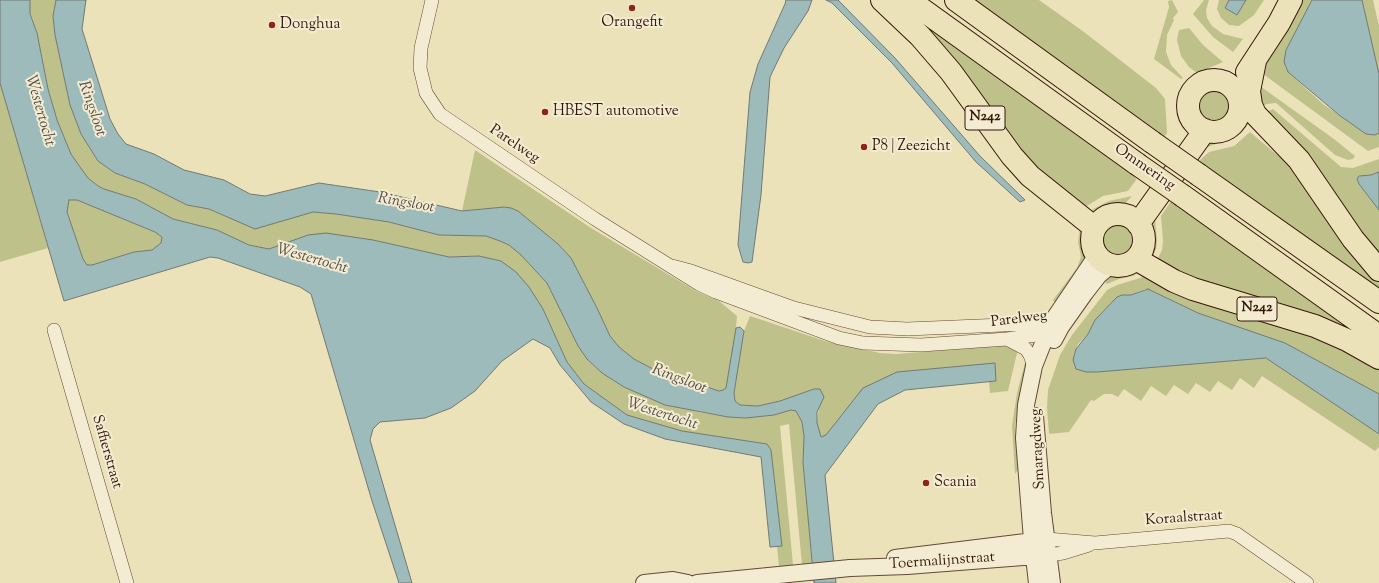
<!DOCTYPE html>
<style>
body{margin:0}
canvas{display:block;background:#ece2b9}
</style>
<canvas width="1379" height="583"></canvas>
<script>
const context = document.querySelector('canvas').getContext('2d');
context.lineJoin = 'round';
function paint(path, color) { context.fillStyle = color; context.fill(path, 'evenodd'); }
const shape = rows => new Path2D(rows.map(r => 'M' + r).join(''));
function strokePath(path, color, width, dash) { context.strokeStyle = color; context.lineWidth = width; context.lineCap = dash ? 'butt' : 'round'; context.setLineDash(dash || []); context.stroke(path); }
function drawText(font, color, halo, rows, align = 'center') {
  context.font = font + ' "Sorts Mill Goudy",serif'; context.lineWidth = 4; context.setLineDash([]); context.textBaseline = 'middle'; context.strokeStyle = halo; context.fillStyle = color; for (const [text, x, y, turn = 0] of rows) {
    context.save(); context.translate(x, y); context.rotate((+turn || 0) * Math.PI / 180); context.textAlign = isNaN(turn) ? turn : align; if (halo) context.strokeText(text, 0, 0); context.fillText(text, 0, 0); context.restore();
  }
}
paint(shape([
 [30,0,56,0,53,16,55,35,70,105,81,134,98,161,115,173,145,184,187,205,209,209,224,216,297,216,313,212,336,214,389,222,439,235,486,236,500,241,509,245,521,255,547,283,578,346,587,359,602,373,624,387,698,412,728,417,746,418,774,415,791,410,796,411,802,422,804,436,803,463,812,564,802,565,789,424,780,426,793,565,779,567,777,546,782,546,771,450,767,444,682,431,627,415,584,384,567,362,543,309,529,287,501,261,479,256,449,257,373,240,278,247,269,249,249,245,217,230,173,219,136,199,104,189,98,186,88,178,80,167,71,154,57,120,48,89,37,33,30,14],
 [898,0,1133,171,1136,180,1128,191,1103,196,1085,207,1050,188],
 [971,0,1039,0,1084,32,1156,88,1165,99,1167,133,1164,137],
 [1172,0,1178,12,1173,18,1174,20,1167,35,1166,52,1171,65,1183,78,1181,79,1154,59,1169,7,1168,1],
 [1204,0,1209,0,1206,10,1207,18,1212,26,1223,34,1243,39,1233,52,1213,37,1193,14],
 [1219,0,1229,0,1225,8,1237,15,1246,0,1264,0,1254,15,1239,26,1229,25,1221,18,1217,9],
 [1297,0,1312,0,1286,50,1285,66,1288,72,1323,104,1366,134,1369,135,1379,133,1379,147,1368,151,1259,71],
 [1362,0,1373,0,1379,26,1379,74],
 [1189,28,1203,45,1223,62,1197,73,1189,67,1181,56,1177,40,1179,30],
 [1253,81,1334,139,1355,156,1353,159,1348,160,1335,155,1276,103,1267,104,1261,107],
 [0,83,48,248,0,262],
 '1198 106a16 16 0 1 1 32 0a16 16 0 1 1-32 0Z',
 [1273,109,1341,167,1353,168,1379,159,1379,172,1371,175,1359,176,1357,179,1359,184,1379,210,1379,261,1266,112],
 [1239,126,1244,130,1238,136,1205,148,1211,137,1224,135],
 [1250,132,1288,164,1379,278,1379,289,1279,219,1199,161,1209,152,1234,146],
 [475,150,591,228,696,291,719,301,737,316,735,339,726,388,724,390,719,391,653,369,634,359,619,347,610,336,597,308,571,258,558,244,518,211,484,209,462,211],
 [1132,196,1123,206,1104,211,1093,220,1089,212,1095,208,1109,201],
 [1174,197,1345,319,1379,353,1155,264,1162,250,1163,241,1161,216],
 [69,200,77,200,155,232,162,237,161,243,152,250,134,252,92,265,87,265,83,259,67,212,67,202],
 [1155,218,1157,241,1156,249,1153,256,1144,257,1150,240,1148,229],
 '1102 240a15 15 0 1 1 30 0a15 15 0 1 1-30 0Z',
 [1080,229,1087,231,1086,239,1089,258,1056,304,1053,300,1077,268,1081,257,1078,242],
 [1133,266,1143,270,1133,276,1119,279,1107,284,1104,281,1112,273],
 [1147,273,1379,361,1379,394,1285,343,1198,313,1151,290,1145,289,1131,295,1117,297,1095,320,1088,334,1078,344,1074,355,1086,372,1266,358,1379,434,1379,447,1375,451,1262,376,1254,388,1240,378,1232,390,1218,381,1210,392,1196,383,1188,394,1174,385,1166,396,1151,386,1141,401,1124,389,1118,397,1112,394,1104,394,1094,401,1091,400,1069,432,1049,434,1047,407,1048,390,1060,355,1072,335,1107,290,1117,285,1140,278],
 [750,316,828,342,880,353,896,354,1007,345,1018,349,1008,391,990,393,989,382,996,381,897,372,826,435,821,437,817,423,819,407,814,389,780,401,758,406,740,405,735,401,734,393,744,331],
 [1027,355,1029,359,1024,393,1018,403,1015,427,1016,444,1021,453,1021,465,1015,474,1012,426,1017,393]
]), '#bfc18a');
const water = shape([
 [0,0,30,0,30,14,37,33,48,89,57,120,71,154,80,167,88,178,98,186,104,189,136,199,173,219,217,230,249,245,269,249,308,235,326,233,373,240,449,257,479,256,501,261,516,272,529,287,543,309,567,362,584,384,627,415,682,431,767,444,771,450,782,546,770,547,761,457,665,439,624,424,591,402,560,365,550,348,533,339,502,361,475,391,451,408,425,418,380,422,373,429,370,440,412,583,399,583,372,501,311,294,300,287,218,258,210,257,64,301,0,83,0,0],
 [69,200,77,200,155,232,162,237,161,243,152,250,134,252,92,265,87,265,83,259,67,212,69,200],
 [56,0,86,0,82,29,110,119,118,134,126,144,154,154,184,170,224,180,250,194,265,196,319,183,380,192,462,211,504,207,511,208,518,211,558,244,571,258,597,308,610,336,619,347,634,359,653,369,719,391,723,390,726,388,736,328,740,327,744,331,734,393,735,401,740,405,758,406,780,401,814,389,820,389,824,397,817,412,817,423,821,437,826,435,863,388,897,372,995,363,996,381,905,390,878,404,825,475,836,583,814,583,803,463,804,436,802,422,796,411,791,410,774,415,746,418,728,417,665,405,624,387,602,373,587,359,578,346,547,283,521,255,509,245,500,241,486,236,439,235,389,222,336,214,313,212,255,229,209,209,187,205,145,184,115,173,98,161,81,134,70,105,55,35,53,16,56,0],
 [786,0,812,0,808,11,784,48,770,77,761,195,752,262,748,263,743,262,738,245,750,92,758,64,785,4,786,0],
 [826,0,838,0,895,58,980,156,1025,200,1020,202,976,162,892,63,832,3,826,0],
 [1229,0,1246,0,1237,15,1225,8,1229,0],
 [1312,0,1362,0,1379,74,1379,133,1375,135,1366,134,1339,115,1288,72,1284,62,1286,50,1312,0],
 [1379,172,1379,210,1359,184,1357,179,1359,176,1371,175,1379,172],
 [1148,289,1198,313,1285,343,1379,394,1379,434,1266,358,1097,372,1086,372,1076,369,1073,360,1076,349,1088,334,1095,320,1117,297,1122,295,1131,295,1148,289]
]);
paint(water, '#9dbbba');
strokePath(water, '#737974', 1);
const minor = shape([
 [432,0,421,48,420,68,426,93,440,114,595,219,699,284,716,292,839,338,863,343,921,345,1007,339,1058,332,1051,323,907,329,870,327,794,308,691,271,672,266],
 [54,330,127,583],
 [1007,339,1026,349,1030,355,1034,366],
 [1047,539,1095,543,1229,531,1237,534,1307,583],
 [1049,555,1063,553,1089,545]
]);
const tertiary = shape([
 [1054,340,1061,327,1085,293,1099,275,1111,265],
 [1035,416,1043,513,1052,583],
 [895,558,1042,540],
 [644,583,673,580,688,583],
 [697,583,850,568,907,566,1049,555],
 [1037,583,1032,540,1024,438,1026,405,1034,366,1051,323,1097,255]
]);
const trunk = shape([
 [882,0,920,36,951,72,1012,156,1030,176,1095,228],
 [909,0,1137,164],
 [956,0,1152,142],
 [1255,61,1249,91,1251,105,1255,114,1299,160,1353,239,1379,270],
 [1247,72,1279,23,1291,0],
 '1188 106a26 26 0 1 1 52 0a26 26 0 1 1-52 0Z',
 [1199,175,1379,302],
 [1183,196,1379,336],
 '1092 240a26 26 0 1 1 52 0a26 26 0 1 1-52 0Z',
 [1138,224,1205,130],
 [1136,259,1174,281,1193,289,1315,326,1347,340,1379,358]
]);
strokePath(minor, '#634a36', 14);
strokePath(tertiary, '#634a36', 18);
strokePath(trunk, '#35170a', 24);
strokePath(minor, '#f3ecd2', 13);
strokePath(tertiary, '#f3ecd2', 16);
strokePath(trunk, '#ece2b9', 22);
const trunkBridge = shape([
 [1152,142,1199,175],
 [1137,164,1183,196]
]);
strokePath(trunkBridge, '#35170a', 24, []);
strokePath(trunkBridge, '#ece2b9', 22);
for (const [x, y, r, color] of [
 [632,8,4,"#8f2418"],
 [272,25,4,"#8f2418"],
 [545,112,4,"#8f2418"],
 [864,147,4,"#8f2418"],
 [926,483,4,"#8f2418"]
]) { const dot = new Path2D(); dot.arc(x, y, r, 0, 2 * Math.PI); context.fillStyle = color; context.fill(dot); strokePath(dot, '#f3ecd2', 1.5); }
for (const [x, y, w] of [
 [985,118,40],
 [1257,309,40]
]) { const box = new Path2D(); box.roundRect(x - w / 2, y - 12, w, 24, 3); context.fillStyle = '#f3ecd2'; context.fill(box); strokePath(box, '#35170a', 1); }
drawText('bold 14px', '#35170a', null, [
 ["N242",985,118],
 ["N242",1257,309]
]);
drawText('15px', '#35170a', '#f3ecd2', [
 ["Orangefit",632,23,"center"],
 ["Donghua",280,25],
 ["HBEST automotive",553,112],
 ["P8 | Zeezicht",872,147],
 ["Scania",934,483]
], 'left');
drawText('15px', '#35170a', '#f3ecd2', [
 ["Parelweg",514,145,34],
 ["Ommering",1144,168,35],
 ["Parelweg",1019,320,-7],
 ["Smaragdweg",1039,449,-93],
 ["Saffierstraat",106,452,74],
 ["Koraalstraat",1184,519,-4],
 ["Toermalijnstraat",942,562,-4]
]);
drawText('italic 16px', '#595048', '#f3ecd2', [
 ["Ringsloot",91,109,71],
 ["Westertocht",39,111,74],
 ["Ringsloot",406,204,10],
 ["Westertocht",312,260,16],
 ["Ringsloot",679,380,21],
 ["Westertocht",662,415,18]
]);
</script>
